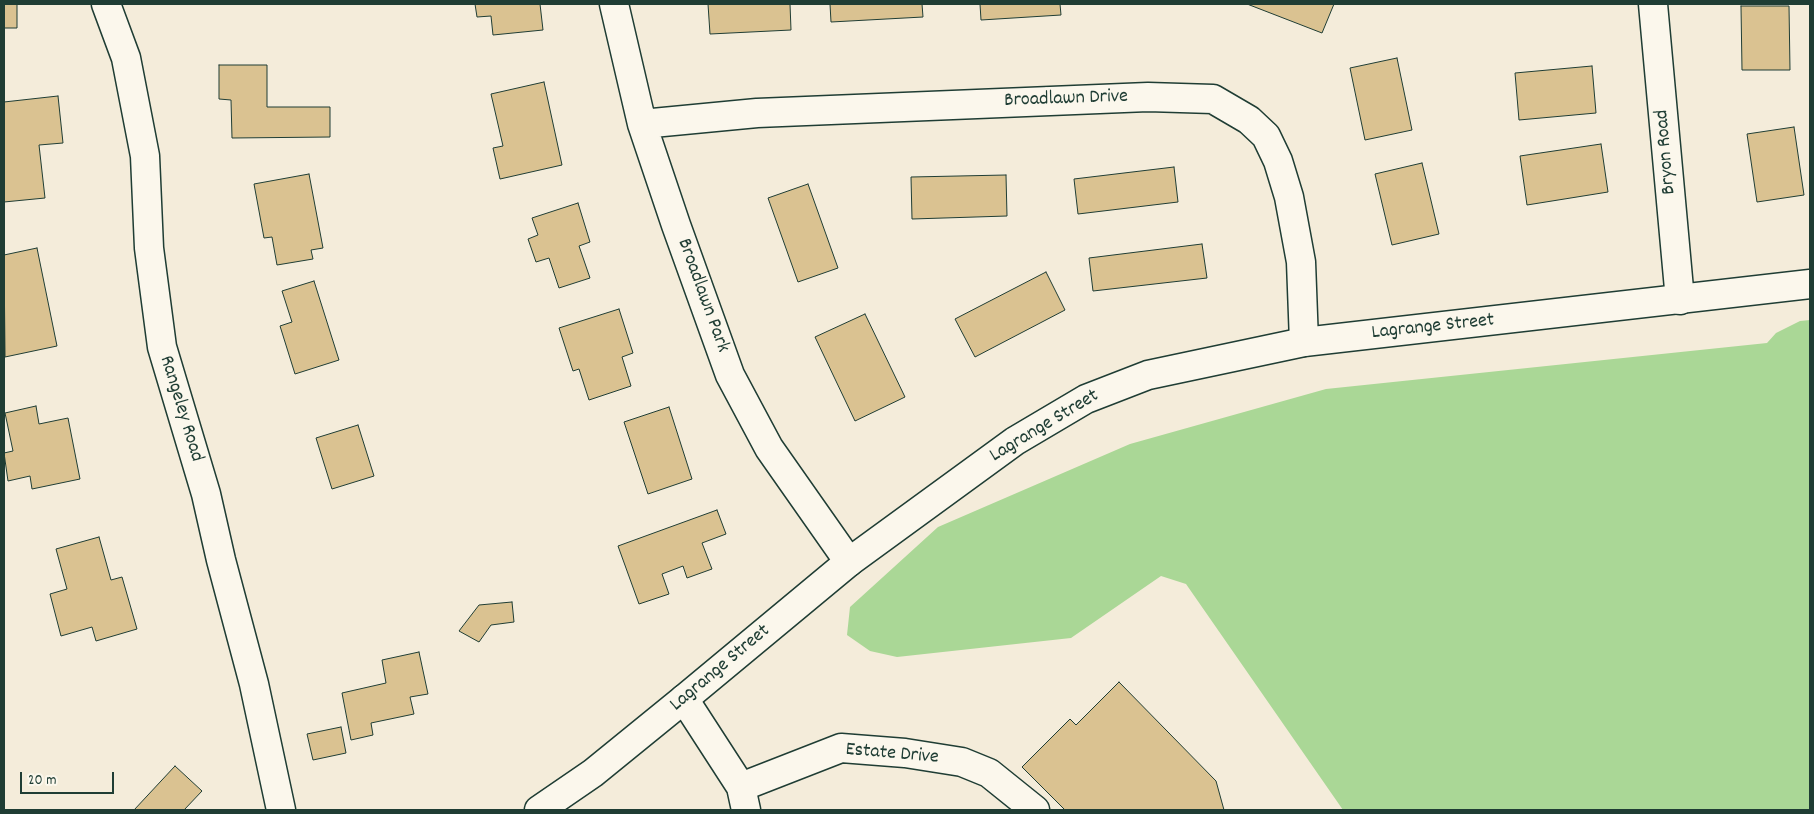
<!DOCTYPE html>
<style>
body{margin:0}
#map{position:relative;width:1814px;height:814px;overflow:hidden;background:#f4ecda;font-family:Dekko,sans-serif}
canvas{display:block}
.frame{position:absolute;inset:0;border:5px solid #1f3d34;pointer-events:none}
.scale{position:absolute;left:20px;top:772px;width:94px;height:22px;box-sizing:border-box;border:2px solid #1f3d34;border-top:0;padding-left:6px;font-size:15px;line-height:18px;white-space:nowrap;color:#1f3d34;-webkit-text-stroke:4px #fbf7ec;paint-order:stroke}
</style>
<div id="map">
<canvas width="1814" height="814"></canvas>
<div class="frame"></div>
<div class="scale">20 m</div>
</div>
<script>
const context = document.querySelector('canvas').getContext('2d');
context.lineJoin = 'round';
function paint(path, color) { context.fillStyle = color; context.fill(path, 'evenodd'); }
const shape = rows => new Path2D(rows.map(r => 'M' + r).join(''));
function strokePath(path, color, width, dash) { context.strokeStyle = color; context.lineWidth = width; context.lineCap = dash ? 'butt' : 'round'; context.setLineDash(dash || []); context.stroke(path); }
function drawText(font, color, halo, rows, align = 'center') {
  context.font = font + ' Dekko,sans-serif'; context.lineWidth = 5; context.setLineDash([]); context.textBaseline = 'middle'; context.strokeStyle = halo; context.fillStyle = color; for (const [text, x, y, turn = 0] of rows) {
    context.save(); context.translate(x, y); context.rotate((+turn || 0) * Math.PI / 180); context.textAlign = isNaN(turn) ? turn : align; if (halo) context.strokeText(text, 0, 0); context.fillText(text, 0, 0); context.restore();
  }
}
paint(shape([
 [1810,320,1810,810,1343,810,1186,584,1161,576,1071,638,897,657,870,651,847,635,850,607,938,527,1130,444,1326,389,1767,343,1776,333,1800,321]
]), '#aad796');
const building = shape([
 [4,4,17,4,17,28,4,28,4,4],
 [475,4,540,4,543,30,493,35,491,16,477,17,475,4],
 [708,4,790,4,791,30,710,34,708,4],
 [830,4,922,4,923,17,831,22,830,4],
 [980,4,1060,4,1061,15,981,20,980,4],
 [1247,4,1334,4,1322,33,1247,4],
 [1741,6,1789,6,1790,70,1742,70,1741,6],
 [1397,58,1412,130,1365,140,1350,68,1397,58],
 [219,65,267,65,267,107,330,107,330,137,232,138,231,100,219,99,219,65],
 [1592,66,1596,113,1519,120,1515,73,1592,66],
 [544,82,562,165,500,179,493,148,503,146,491,94,544,82],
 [58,96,63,143,39,145,45,198,4,202,4,102,58,96],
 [1794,127,1804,195,1757,202,1747,134,1794,127],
 [1601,144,1608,192,1527,205,1520,156,1601,144],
 [1422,163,1439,234,1392,245,1375,174,1422,163],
 [1174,167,1178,202,1078,214,1074,179,1174,167],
 [309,174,323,248,311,250,313,259,277,265,272,237,264,238,254,184,309,174],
 [1006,175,1007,216,912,219,911,177,1006,175],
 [808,184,838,268,798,282,768,198,808,184],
 [578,203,590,242,579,246,590,278,559,288,549,258,536,262,528,239,538,235,532,218,578,203],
 [1202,244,1207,278,1093,291,1089,258,1202,244],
 [37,248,57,346,5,357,4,255,37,248],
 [1046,272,1065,310,975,357,955,319,1046,272],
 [314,281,339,360,295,374,280,326,292,322,282,291,314,281],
 [619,309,633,353,622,357,631,386,589,400,579,369,573,371,559,328,619,309],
 [865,314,905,397,855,421,815,337,865,314],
 [36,406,39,424,68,418,80,479,32,489,30,476,8,481,4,453,13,451,5,413,36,406],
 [669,407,692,479,648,494,624,422,669,407],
 [358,425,374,476,332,489,316,438,358,425],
 [717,510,726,534,702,543,712,569,687,578,683,566,662,574,669,594,639,604,618,546,717,510],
 [99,537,111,580,122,577,137,629,96,641,92,627,61,636,50,594,67,589,56,549,99,537],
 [512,602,514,622,491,625,479,642,459,631,479,605,512,602],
 [419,652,428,694,410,697,414,714,371,723,373,735,351,740,342,693,386,683,382,660,419,652],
 [1119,682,1216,781,1224,810,1065,810,1022,767,1070,719,1076,725,1119,682],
 [341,727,346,753,313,760,307,734,341,727],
 [175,766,202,791,184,810,134,810,175,766]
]);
paint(building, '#dac291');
strokePath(building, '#1f3d34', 1);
const minor = shape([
 [106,4,126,58,145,156,149,248,162,347,206,494,221,560,254,684,281,810],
 [614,4,642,124,676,225,730,375,769,448,849,562],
 [1653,4,1680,300],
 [642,124,757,113,1148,97,1213,99,1249,120,1266,136,1278,161,1289,197,1301,262,1304,342],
 [684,699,741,787,746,810],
 [741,787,841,748,905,753,962,762,989,773,1035,810]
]);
const major = shape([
 [539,810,593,773,684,699,849,562,1015,441,1086,399,1148,375,1304,342,1810,284]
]);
strokePath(minor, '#1f3d34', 31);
strokePath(major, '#1f3d34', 31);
strokePath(minor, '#fbf7ec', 28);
strokePath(major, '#fbf7ec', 28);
drawText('20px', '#1f3d34', '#fbf7ec', [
 ["Broadlawn Drive",1066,100,-2],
 ["Bryon Road",1667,152,-95],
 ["Broadlawn Park",702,296,70],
 ["Lagrange Street",1433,328,-6],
 ["Rangeley Road",180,409,73],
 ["Lagrange Street",1045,427,-31],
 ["Lagrange Street",721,669,-40],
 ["Estate Drive",892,755,5]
]);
</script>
